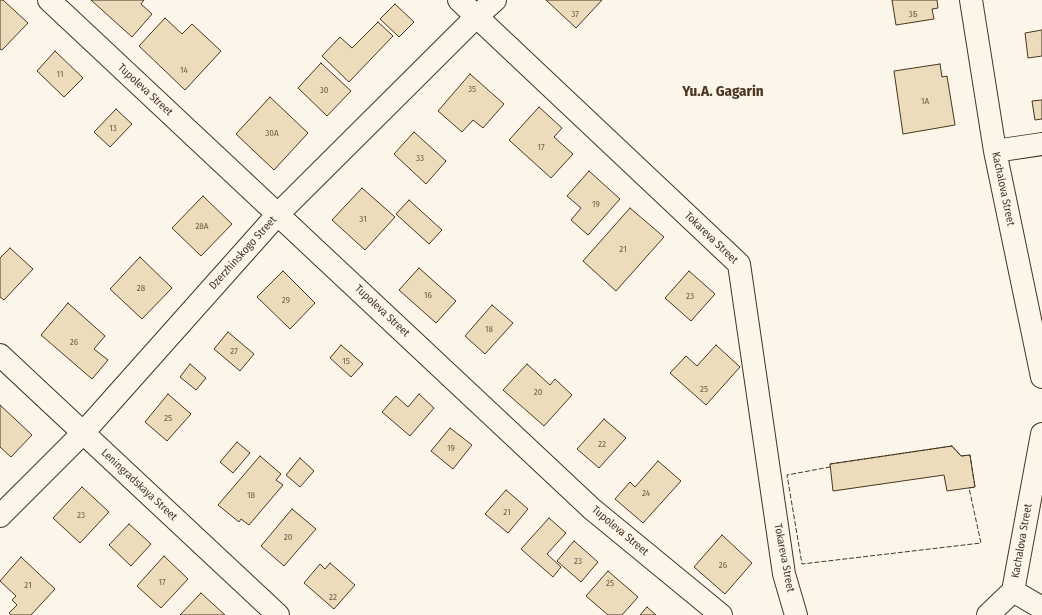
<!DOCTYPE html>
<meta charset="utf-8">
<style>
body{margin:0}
canvas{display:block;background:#fbf6e9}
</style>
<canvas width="1042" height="615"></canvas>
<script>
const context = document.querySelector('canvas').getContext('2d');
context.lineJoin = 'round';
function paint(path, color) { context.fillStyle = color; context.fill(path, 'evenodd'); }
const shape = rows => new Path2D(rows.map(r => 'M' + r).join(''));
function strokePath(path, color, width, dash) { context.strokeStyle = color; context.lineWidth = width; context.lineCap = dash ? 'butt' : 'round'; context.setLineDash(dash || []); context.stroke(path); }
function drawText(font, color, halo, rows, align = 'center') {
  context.font = font + ' "Fira Sans Condensed",sans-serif'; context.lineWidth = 3; context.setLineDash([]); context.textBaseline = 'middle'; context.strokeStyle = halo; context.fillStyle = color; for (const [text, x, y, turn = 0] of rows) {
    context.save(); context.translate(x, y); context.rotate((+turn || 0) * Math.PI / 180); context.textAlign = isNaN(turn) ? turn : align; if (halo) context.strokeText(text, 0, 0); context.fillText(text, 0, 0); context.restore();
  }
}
const building = shape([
 [0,0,3,0,28,23,2,50,0,49,0,0],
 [91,0,144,0,141,4,152,14,132,37,91,0],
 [546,0,602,0,576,28,546,0],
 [892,0,937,0,938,8,932,9,934,19,896,25,892,0],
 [395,4,414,22,399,37,380,19,395,4],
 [165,18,182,34,192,24,221,51,185,90,139,46,165,18],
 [378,22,393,36,349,82,322,56,340,37,352,48,378,22],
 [1042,30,1042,56,1028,58,1025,33,1042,30],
 [55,51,83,78,64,97,37,71,55,51],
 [321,63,351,91,327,116,298,88,321,63],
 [940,64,942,77,947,76,955,125,903,134,894,71,940,64],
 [470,74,504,104,483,128,473,120,462,132,438,111,470,74],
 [270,97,308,133,274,170,236,134,270,97],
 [1042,100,1042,119,1035,120,1032,101,1042,100],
 [539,107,562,128,554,137,573,154,551,178,509,140,539,107],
 [116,109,132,124,110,147,94,132,116,109],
 [414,132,446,161,426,184,394,154,414,132],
 [589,171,620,199,588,235,571,220,581,208,567,196,589,171],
 [362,188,395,217,365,250,332,220,362,188],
 [203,196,232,224,201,256,172,228,203,196],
 [409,200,442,230,429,244,396,214,409,200],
 [630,208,664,237,616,291,583,261,630,208],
 [10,248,33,269,4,300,0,297,0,258,10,248],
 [140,257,172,288,142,319,110,289,140,257],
 [419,268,456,301,436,323,399,290,419,268],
 [283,271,315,303,290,329,257,297,283,271],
 [689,271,715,294,691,321,665,298,689,271],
 [68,303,105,336,94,349,108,360,92,379,41,335,68,303],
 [492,305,513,323,485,354,465,336,492,305],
 [228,332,254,354,240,371,214,349,228,332],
 [341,345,363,364,351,377,330,358,341,345],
 [716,345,740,367,706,405,670,373,686,356,697,366,716,345],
 [190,364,206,378,196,390,180,377,190,364],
 [527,364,550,385,555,379,572,395,544,426,503,390,527,364],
 [168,394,191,414,167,441,145,422,168,394],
 [419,394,434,408,410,436,382,412,396,396,408,407,419,394],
 [0,405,32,435,11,457,0,447,0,405],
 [604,419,626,438,599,468,577,449,604,419],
 [450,428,472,445,453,469,431,451,450,428],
 [237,442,250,453,233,473,220,462,237,442],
 [952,446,961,456,970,455,975,487,947,491,944,475,833,491,830,464,952,446],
 [260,456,281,474,276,480,283,485,249,525,241,519,239,522,218,505,260,456],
 [300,458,314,471,300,487,286,475,300,458],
 [658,461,681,481,643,523,615,499,630,482,635,487,658,461],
 [82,487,109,512,80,543,53,518,82,487],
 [506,490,528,509,508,533,485,514,506,490],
 [292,509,316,529,284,566,261,546,292,509],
 [549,518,566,533,547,554,561,567,553,577,521,549,549,518],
 [129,524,151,544,131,566,109,545,129,524],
 [722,535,752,563,725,594,694,567,722,535],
 [574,541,598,562,581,582,557,561,574,541],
 [164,556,188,579,161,608,137,586,164,556],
 [21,557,55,589,31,615,11,615,9,613,17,605,12,600,16,596,0,581,21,557],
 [330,563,355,585,334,609,304,583,320,564,325,569,330,563],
 [608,571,638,597,622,615,608,615,586,596,608,571],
 [201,593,225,615,180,615,201,593],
 [647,607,656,615,640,615,647,607]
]);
paint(building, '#ecdcbc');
strokePath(building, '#4a3520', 1);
const minor = shape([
 [49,0,592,509,721,615],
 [459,0,739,264,784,574,796,615],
 [971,0,995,151,1042,377],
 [995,151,1042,144],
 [0,355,278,615],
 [1042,434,1013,591,1042,608],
 [0,516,83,433,278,214,477,16,495,0],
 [988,615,1013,591]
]);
strokePath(minor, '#4a3520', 24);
strokePath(minor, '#fbf6e9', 22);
strokePath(shape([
 [952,446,961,456,970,455,975,487,969,488,981,543,802,564,787,475,830,467,830,464,952,446]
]), '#4a3520', 1, [5, 2]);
drawText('9px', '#725f47', null, [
 ["37",575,14],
 ["3Б",913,14],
 ["14",184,70],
 ["11",60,74],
 ["35",472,89],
 ["30",324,90],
 ["1А",925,101],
 ["13",113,128],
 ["30А",272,133],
 ["17",541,147],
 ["33",420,158],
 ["19",596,204],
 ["31",363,219],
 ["28А",202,226],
 ["21",623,249],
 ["28",141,288],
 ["16",428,295],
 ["23",690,296],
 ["29",286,300],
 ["18",489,329],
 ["26",74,342],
 ["27",234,351],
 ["15",346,361],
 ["25",704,389],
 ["20",538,392],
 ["25",168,418],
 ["22",602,444],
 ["19",451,448],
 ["24",646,493],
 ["18",251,495],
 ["21",507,512],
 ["23",81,515],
 ["20",288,537],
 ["23",578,561],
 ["26",723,565],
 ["17",162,582],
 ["25",610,583],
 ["21",28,585],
 ["22",333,597]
]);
drawText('11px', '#4a3520', '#fbf6e9', [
 ["Tupoleva Street",145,90,43],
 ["Kachalova Street",1003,189,78],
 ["Tokareva Street",711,238,44],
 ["Dzerzhinskogo Street",243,253,-48],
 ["Tupoleva Street",382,311,43],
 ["Leningradskaya Street",139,485,43],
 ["Tupoleva Street",620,531,40],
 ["Kachalova Street",1022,541,-80],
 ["Tokareva Street",784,558,79]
]);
drawText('bold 15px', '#4a3520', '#fbf6e9', [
 ["Yu.A. Gagarin",723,92]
]);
</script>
